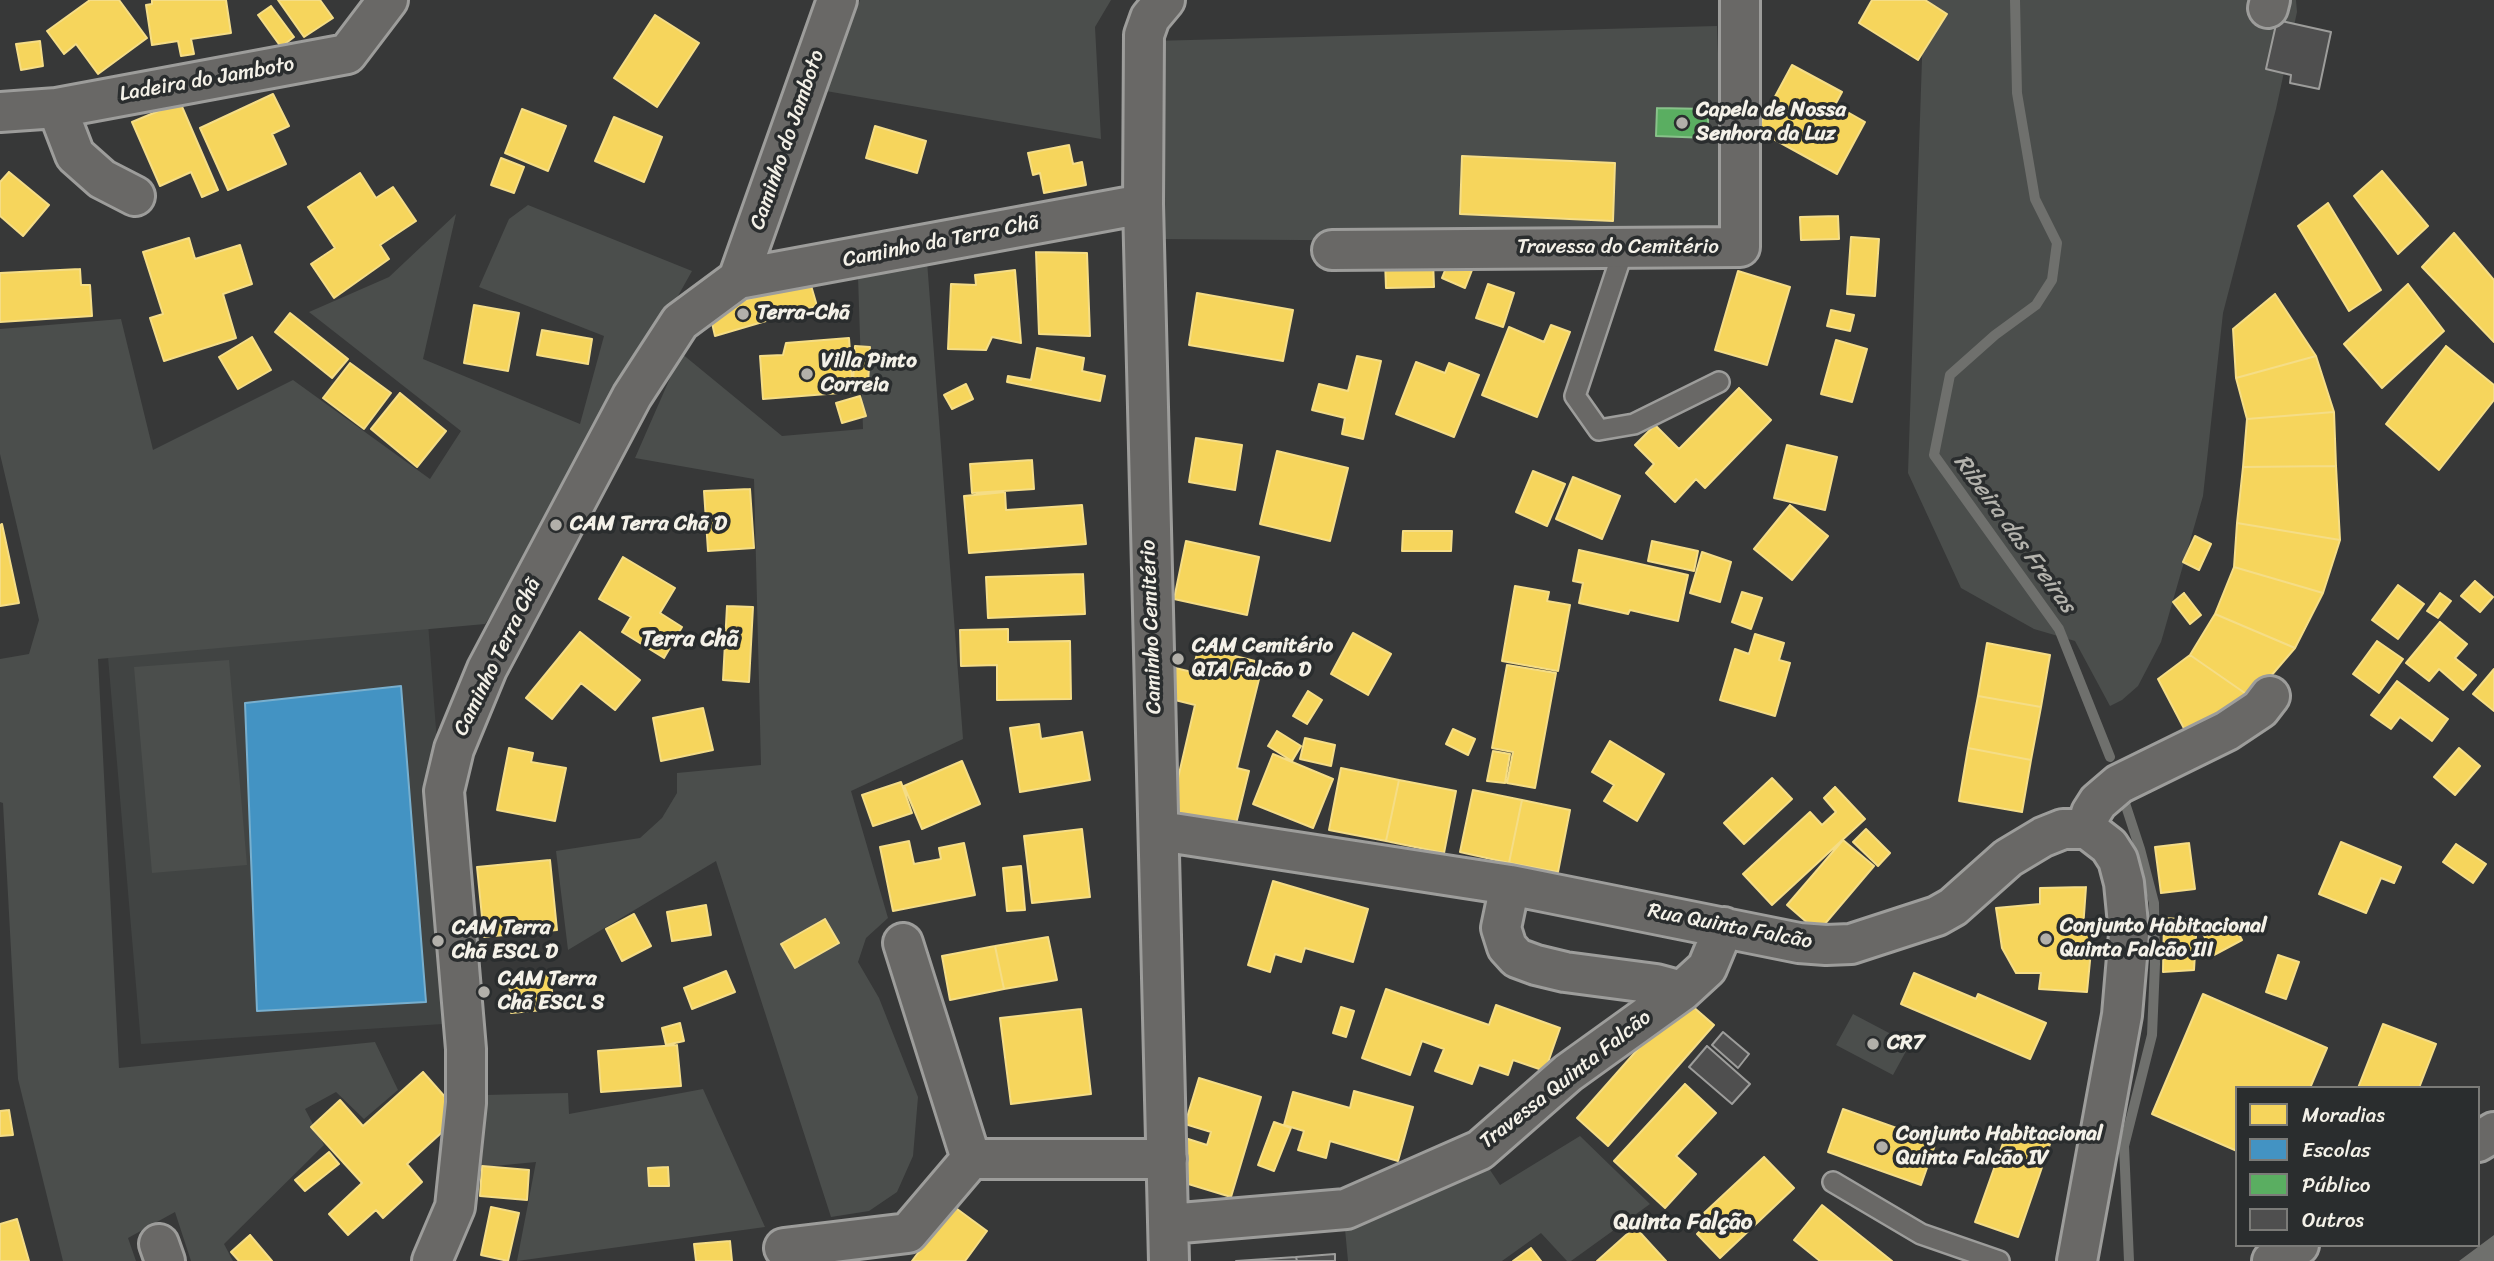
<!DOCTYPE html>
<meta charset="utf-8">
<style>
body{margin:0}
#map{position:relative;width:2494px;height:1261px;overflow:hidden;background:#373838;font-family:Sriracha,sans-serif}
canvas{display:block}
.legend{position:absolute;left:2235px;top:1086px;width:245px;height:161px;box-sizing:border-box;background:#2a2d2e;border:2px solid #7b7b78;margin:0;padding:9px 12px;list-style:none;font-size:21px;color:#f4f1e8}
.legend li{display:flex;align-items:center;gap:14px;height:35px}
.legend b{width:35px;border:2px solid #7b7b78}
</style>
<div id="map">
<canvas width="2494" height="1261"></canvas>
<ul class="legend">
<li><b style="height:19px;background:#f6d55c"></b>Moradias</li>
<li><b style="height:19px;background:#4393c3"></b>Escolas</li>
<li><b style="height:19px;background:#5aae61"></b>Público</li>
<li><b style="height:19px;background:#4f4f4f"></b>Outros</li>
</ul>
</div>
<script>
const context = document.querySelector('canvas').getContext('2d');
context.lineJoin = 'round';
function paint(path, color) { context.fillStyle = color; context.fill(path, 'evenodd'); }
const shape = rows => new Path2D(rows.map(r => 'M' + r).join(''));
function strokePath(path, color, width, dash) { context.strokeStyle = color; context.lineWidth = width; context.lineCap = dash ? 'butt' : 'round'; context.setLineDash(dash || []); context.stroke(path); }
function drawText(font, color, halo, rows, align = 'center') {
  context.font = font + ' Sriracha,sans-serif'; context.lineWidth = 7; context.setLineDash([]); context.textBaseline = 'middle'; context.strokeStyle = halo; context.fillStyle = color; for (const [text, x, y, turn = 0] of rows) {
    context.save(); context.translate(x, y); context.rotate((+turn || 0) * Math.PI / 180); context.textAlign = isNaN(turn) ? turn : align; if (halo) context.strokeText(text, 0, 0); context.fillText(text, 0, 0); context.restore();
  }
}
paint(shape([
 [101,575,427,609,458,1023,141,1044]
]), '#414443');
paint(shape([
 [860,0,1111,0,1095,27,1101,139,826,91],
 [1924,0,2296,0,2297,12,2276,109,2223,313,2203,496,2161,642,2138,686,2122,700,2110,706,2075,641,2034,629,1961,588,1908,473],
 [1717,26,1725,243,1156,239,1152,41],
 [528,205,692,271,533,554,485,624,98,659,119,1068,375,1042,398,1090,364,1119,336,1092,305,1109,324,1145,224,1244,233,1261,191,1261,175,1212,128,1238,136,1261,63,1261,18,1079,3,803,0,802,0,659,29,654,39,620,0,454,0,329,121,319,153,450,293,380,430,479,461,431,309,312,389,277,456,214,423,359,580,424,604,336,479,287,509,219],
 [927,261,963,739,851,791,888,918,866,938,858,962,879,998,918,1097,913,1156,897,1192,869,1211,831,1217,716,861,568,950,556,851,640,838,662,818,677,793,677,773,761,765,754,479,635,458,681,353,782,436,863,429,858,276],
 [229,660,247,865,152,873,134,667],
 [1853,1014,1910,1044,1893,1075,1836,1045],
 [703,1089,765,1227,517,1261,536,1162,473,1168,485,1095,568,1093,569,1114],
 [1580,1136,1650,1204,1571,1261,1567,1261,1541,1233,1502,1261,1348,1261,1345,1229,1488,1167,1500,1185]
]), '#4b4e4c');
paint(shape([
 [2494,1235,2494,1261,2459,1261,2490,1238]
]), '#6f706d');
const homes = shape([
 [90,0,119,0,147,38,98,74,76,44,64,54,47,31,90,0],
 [152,0,226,0,231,33,191,39,194,54,181,56,178,41,152,45,146,5,152,4,152,0],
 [278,0,320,0,333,18,304,37,278,0],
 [1872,0,1925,0,1947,14,1918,60,1859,23,1872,0],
 [271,6,294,37,281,47,258,15,271,6],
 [655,15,699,43,657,107,614,78,655,15],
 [40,41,43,66,21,70,16,44,40,41],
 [1792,65,1842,92,1835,105,1865,122,1837,174,1757,130,1792,65],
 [273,94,289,126,272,134,286,164,228,190,200,128,273,94],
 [180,102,218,190,202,197,191,172,160,186,132,122,180,102],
 [522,109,566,126,548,171,505,153,522,109],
 [614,117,662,137,644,182,595,161,614,117],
 [875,126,926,141,917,173,866,158,875,126],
 [1069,145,1073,164,1082,162,1086,185,1044,193,1040,173,1033,175,1028,153,1069,145],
 [1462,156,1615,163,1613,221,1460,214,1462,156],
 [501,158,524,167,514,193,491,185,501,158],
 [2382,171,2428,226,2398,254,2354,196,2382,171],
 [9,172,49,205,23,236,0,216,0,182,9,172],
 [360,173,376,198,393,187,416,221,380,245,389,259,334,298,311,264,335,248,308,207,360,173],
 [2328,203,2381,290,2349,311,2298,226,2328,203],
 [1838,216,1839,239,1801,240,1800,217,1838,216],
 [2454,233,2494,280,2494,342,2422,267,2454,233],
 [1851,237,1879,239,1875,296,1847,294,1851,237],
 [189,238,195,259,240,245,252,284,223,294,236,338,164,361,150,318,163,314,143,252,189,238],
 [1036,252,1087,253,1090,336,1039,334,1036,252],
 [1451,256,1474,265,1465,288,1442,278,1451,256],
 [1433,260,1434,287,1386,288,1385,261,1433,260],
 [80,269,81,285,90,285,92,316,0,322,0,273,80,269],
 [1015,270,1021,343,992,337,986,350,948,349,951,284,976,285,975,275,1015,270],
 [1738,271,1790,287,1767,365,1715,350,1738,271],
 [810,282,817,306,715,336,709,310,810,282],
 [1488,284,1514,293,1503,327,1476,318,1488,284],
 [2408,284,2444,331,2382,388,2344,344,2408,284],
 [1197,293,1293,310,1283,361,1189,345,1197,293],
 [2275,294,2316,356,2236,378,2233,329,2275,294],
 [474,305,519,313,508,371,464,363,474,305],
 [1831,310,1854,315,1850,331,1827,326,1831,310],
 [290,313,348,359,332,378,275,332,290,313],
 [1551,325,1570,332,1537,417,1482,395,1509,327,1544,342,1551,325],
 [542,330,592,339,588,364,537,355,542,330],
 [252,337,271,370,238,389,219,357,252,337],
 [849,338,853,392,763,399,760,356,783,355,786,343,849,338],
 [1836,340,1867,349,1852,402,1821,394,1836,340],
 [855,346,870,347,868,385,853,383,855,346],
 [2446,346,2494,385,2494,400,2439,470,2386,424,2446,346],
 [1037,348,1084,358,1082,371,1105,376,1100,401,1007,382,1008,376,1031,380,1037,348],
 [1357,356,1381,361,1363,439,1342,434,1345,418,1312,410,1319,384,1348,391,1357,356],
 [2316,356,2334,412,2247,419,2236,378,2316,356],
 [1416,362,1445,373,1449,363,1479,375,1454,437,1396,414,1416,362],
 [350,363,391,393,364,429,323,398,350,363],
 [966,384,973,399,952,409,944,395,966,384],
 [1739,388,1771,420,1705,488,1696,479,1675,502,1646,473,1654,464,1635,445,1655,425,1679,449,1739,388],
 [400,393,446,431,417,467,371,429,400,393],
 [860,396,866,416,842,423,836,403,860,396],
 [2334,412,2336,466,2243,467,2247,419,2334,412],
 [1196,438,1242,445,1235,490,1189,482,1196,438],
 [1787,445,1837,457,1825,510,1774,498,1787,445],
 [1277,451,1348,468,1330,541,1260,524,1277,451],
 [1032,460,1034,489,972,493,970,464,1032,460],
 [2336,466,2340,540,2237,523,2243,467,2336,466],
 [1533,471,1565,484,1547,526,1516,512,1533,471],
 [1573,477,1620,496,1602,539,1556,519,1573,477],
 [750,489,754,548,708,551,704,491,750,489],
 [1005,492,1006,510,1082,505,1086,544,969,553,964,496,1005,492],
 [1790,505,1828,536,1792,580,1754,549,1790,505],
 [2237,523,2340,540,2323,593,2234,567,2237,523],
 [2,524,19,603,0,606,0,525,2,524],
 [1403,531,1452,531,1451,551,1402,551,1403,531],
 [2195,536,2211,544,2199,570,2183,562,2195,536],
 [1186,541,1259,557,1247,615,1174,599,1186,541],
 [1652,541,1698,551,1694,571,1648,561,1652,541],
 [1579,550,1688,575,1678,621,1630,610,1628,614,1579,603,1583,583,1573,581,1579,550],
 [1702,552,1731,562,1720,602,1690,593,1702,552],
 [623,557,675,588,660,613,682,627,664,658,622,632,631,617,599,599,623,557],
 [2234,567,2323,593,2295,648,2215,614,2234,567],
 [1083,574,1085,614,988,618,986,577,1083,574],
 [2475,581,2493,597,2480,612,2461,596,2475,581],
 [2398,585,2424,604,2398,639,2372,620,2398,585],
 [1515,586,1549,592,1547,601,1570,605,1558,671,1502,661,1515,586],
 [1742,592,1762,598,1751,629,1732,622,1742,592],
 [2184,593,2201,615,2190,624,2173,602,2184,593],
 [2440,593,2451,601,2438,618,2427,611,2440,593],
 [727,606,753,607,749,682,723,680,727,606],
 [2215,614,2295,648,2252,698,2190,655,2215,614],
 [2440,622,2467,644,2455,658,2476,675,2463,690,2439,669,2429,681,2406,663,2440,622],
 [1008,629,1008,642,1070,641,1071,699,997,700,997,665,961,666,960,630,1008,629],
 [580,632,640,680,615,710,581,683,552,719,526,698,580,632],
 [1353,633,1391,654,1368,695,1331,674,1353,633],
 [1755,634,1784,643,1779,660,1790,663,1775,716,1720,700,1735,649,1749,654,1755,634],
 [2377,641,2403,659,2379,693,2353,674,2377,641],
 [1987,643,2050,655,2041,707,1978,696,1987,643],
 [1199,647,1263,663,1237,768,1249,771,1234,832,1169,817,1195,705,1159,696,1167,666,1192,672,1199,647],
 [2190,655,2252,698,2189,738,2158,679,2190,655],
 [1507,665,1556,673,1535,788,1507,783,1513,752,1492,748,1507,665],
 [2494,669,2494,711,2473,694,2494,669],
 [2397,681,2448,719,2432,741,2400,717,2391,729,2371,715,2397,681],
 [1308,691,1322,700,1307,724,1293,716,1308,691],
 [1978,696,2041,707,2031,760,1968,748,1978,696],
 [703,708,713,750,661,761,653,718,703,708],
 [1039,724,1041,739,1082,732,1090,780,1020,792,1010,728,1039,724],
 [1453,729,1475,739,1468,755,1446,744,1453,729],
 [1277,731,1301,746,1292,761,1268,746,1277,731],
 [1305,738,1335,745,1331,766,1300,759,1305,738],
 [1610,741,1664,774,1637,821,1604,801,1614,785,1592,772,1610,741],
 [509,748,533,753,531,762,566,768,555,821,497,810,509,748],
 [1968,748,2031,760,2022,812,1959,801,1968,748],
 [2459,748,2480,766,2455,795,2434,777,2459,748],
 [1493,751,1510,754,1505,783,1487,781,1493,751],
 [1273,754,1333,779,1313,828,1253,804,1273,754],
 [962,761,980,804,922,829,904,786,962,761],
 [1341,768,1399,780,1386,841,1329,830,1341,768],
 [1772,778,1792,799,1744,844,1724,823,1772,778],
 [1399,780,1456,791,1444,853,1386,841,1399,780],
 [901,782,912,813,873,826,862,795,901,782],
 [1835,787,1865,819,1772,905,1743,874,1810,812,1822,825,1836,812,1824,798,1835,787],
 [1473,790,1522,800,1509,863,1460,852,1473,790],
 [1522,800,1570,810,1558,872,1509,863,1522,800],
 [1082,829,1090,897,1032,903,1024,836,1082,829],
 [1866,829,1890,853,1878,866,1853,842,1866,829],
 [1843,840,1874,866,1818,932,1787,905,1843,840],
 [909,841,914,864,941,859,939,848,964,843,975,895,893,911,880,847,909,841],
 [2341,842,2401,867,2394,883,2381,878,2366,913,2319,894,2341,842],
 [2189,843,2195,889,2161,893,2155,847,2189,843],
 [2456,844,2486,864,2473,883,2443,862,2456,844],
 [550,860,557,930,484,937,477,867,550,860],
 [1021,866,1025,910,1007,911,1003,868,1021,866],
 [1273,881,1368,909,1353,962,1305,948,1301,962,1275,954,1270,972,1248,965,1273,881],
 [2086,887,2083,929,2093,930,2087,992,2039,989,2041,973,2016,973,2002,948,1996,908,2040,904,2040,888,2086,887],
 [706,905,711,935,672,941,667,912,706,905],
 [634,914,651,946,622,961,606,929,634,914],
 [2230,917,2242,940,2214,955,2201,930,2230,917],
 [2164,918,2197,920,2194,970,2163,972,2164,918],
 [825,919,839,943,795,968,781,944,825,919],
 [1048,937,1057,980,1004,989,995,946,1048,937],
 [995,946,1004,989,950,1000,942,956,995,946],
 [2278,955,2299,962,2286,999,2266,992,2278,955],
 [726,971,735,992,692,1009,684,988,726,971],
 [1914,973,1976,999,1978,994,2046,1023,2030,1059,1901,1004,1914,973],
 [550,974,554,1009,511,1013,509,978,550,974],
 [1386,989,1489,1025,1496,1005,1560,1028,1545,1071,1513,1060,1508,1075,1479,1065,1472,1084,1435,1071,1444,1049,1422,1041,1410,1075,1362,1058,1386,989],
 [2203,994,2327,1048,2310,1088,2237,1088,2237,1151,2152,1114,2203,994],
 [1683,998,1714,1025,1608,1146,1577,1118,1683,998],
 [1341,1007,1354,1011,1346,1037,1333,1033,1341,1007],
 [1081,1009,1091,1094,1011,1104,1000,1018,1081,1009],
 [680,1023,684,1041,666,1045,662,1028,680,1023],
 [2383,1024,2436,1044,2419,1088,2358,1088,2383,1024],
 [677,1045,681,1086,601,1092,598,1051,677,1045],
 [423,1072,461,1115,407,1164,422,1182,383,1218,376,1210,348,1235,329,1214,362,1183,311,1127,340,1100,363,1126,423,1072],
 [1199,1078,1261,1097,1231,1197,1172,1179,1185,1138,1207,1145,1211,1132,1185,1124,1199,1078],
 [1685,1084,1716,1113,1676,1156,1696,1174,1665,1208,1614,1161,1685,1084],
 [1354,1091,1413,1107,1398,1161,1330,1141,1326,1158,1298,1150,1304,1131,1284,1125,1293,1092,1350,1108,1354,1091],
 [1843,1109,1936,1142,1921,1185,1828,1152,1843,1109],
 [9,1110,13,1135,0,1136,0,1111,9,1110],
 [1274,1122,1291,1128,1274,1171,1258,1165,1274,1122],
 [2008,1129,2050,1144,2018,1237,1975,1222,2008,1129],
 [329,1152,339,1164,305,1191,295,1180,329,1152],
 [1764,1157,1794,1188,1720,1258,1697,1234,1711,1220,1704,1213,1764,1157],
 [482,1166,529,1170,527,1200,480,1196,482,1166],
 [668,1167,669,1186,649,1186,648,1168,668,1167],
 [1822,1205,1892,1261,1820,1261,1794,1240,1822,1205],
 [953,1206,987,1231,965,1261,912,1261,953,1206],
 [491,1207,519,1213,508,1261,481,1255,491,1207],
 [17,1219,29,1261,0,1261,0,1224,17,1219],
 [1635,1227,1666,1261,1597,1261,1635,1227],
 [250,1235,272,1261,239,1261,231,1252,250,1235],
 [730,1241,732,1261,696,1261,694,1244,730,1241],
 [1531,1248,1541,1261,1513,1261,1531,1248]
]);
paint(homes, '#f6d55c');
strokePath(homes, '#f5dd86', 2);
const schools = shape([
 [401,686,426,1002,257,1011,245,703,401,686]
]);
paint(schools, '#4393c3');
strokePath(schools, '#78afce', 2);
const public = shape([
 [1657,108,1708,109,1708,138,1656,136,1657,108]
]);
paint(public, '#5aae61');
strokePath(public, '#88c28a', 2);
strokePath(shape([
 [2015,0,2017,93,2035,199,2057,243,2052,280,2036,305,1995,335,1950,375,1934,455,2059,629,2110,757],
 [2123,797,2140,849,2154,903,2155,964,2152,1035,2124,1146,2129,1261]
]), '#6f706d', 10);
const building = shape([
 [2277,20,2331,32,2319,89,2290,83,2291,75,2266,69,2277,20],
 [1723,1032,1749,1054,1738,1068,1712,1045,1723,1032],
 [1707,1046,1750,1084,1732,1104,1689,1067,1707,1046],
 [1335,1254,1335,1261,1297,1261,1296,1257,1335,1254],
 [1296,1257,1297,1261,1236,1261,1296,1257]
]);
paint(building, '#4f4f4f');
strokePath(building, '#9d9d9b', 2);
const lane = shape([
 [1624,248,1575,396,1599,430,1634,424,1719,382],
 [1833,1182,1921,1234,1999,1261]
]);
const street = shape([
 [1165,0,1150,18,1144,35,1143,204,1169,1261],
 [2268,8,2270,0],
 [57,108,75,155,102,179,135,196],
 [0,112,57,108,347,54,388,0],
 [1332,250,1740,247,1740,0],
 [738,279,837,0],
 [2087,829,2091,813,2098,802,2119,784,2227,731,2260,709,2270,696],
 [1160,831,1510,885,1799,943,1826,945,1851,944,1937,916,1953,907,2008,858,2043,837,2063,829,2087,829,2109,846,2118,860,2124,883,2129,934,2122,1015,2077,1261],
 [1510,885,1501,928,1507,947,1517,958,1536,965,1565,972,1656,984,1682,991],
 [903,943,971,1159],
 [1169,1224,1346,1209,1480,1150,1568,1073,1682,991,1707,968,1724,927],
 [159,1244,165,1261],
 [784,1248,908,1233,971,1159,1167,1159],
 [432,1261,455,1207,466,1103,466,1049,444,791,454,749,487,669,632,396,680,322,738,279,1143,204]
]);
const secondary = shape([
 [2478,1142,2494,1132],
 [2272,1261,2299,1245]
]);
strokePath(lane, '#9d9d9b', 24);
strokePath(street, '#9d9d9b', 44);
strokePath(secondary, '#9d9d9b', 44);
strokePath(lane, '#696866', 19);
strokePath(street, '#696866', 38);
strokePath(secondary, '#696866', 38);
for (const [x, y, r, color] of [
 [1682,123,7,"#b2b0aa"],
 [743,314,7,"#b2b0aa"],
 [807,374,7,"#b2b0aa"],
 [556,525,7,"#b2b0aa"],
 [1178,659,7,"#b2b0aa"],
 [2046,939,7,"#b2b0aa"],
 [438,941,7,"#b2b0aa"],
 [484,992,7,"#b2b0aa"],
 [1873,1044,7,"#b2b0aa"],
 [1882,1147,7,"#b2b0aa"]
]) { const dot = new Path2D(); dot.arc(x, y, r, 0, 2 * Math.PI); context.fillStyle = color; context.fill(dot); strokePath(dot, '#2a2d2e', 2.5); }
drawText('21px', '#f4f1e8', '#2a2d2e', [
 ["Ladeira do Jamboto",207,80,-10],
 ["Caminho do Jamboto",788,140,-71],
 ["Caminho da Terra Chã",941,242,-11],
 ["Travessa do Cemitério",1618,248],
 ["Caminho Cemitério",1152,627,-92],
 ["Caminho Terra Chã",498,657,-64],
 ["Rua Quinta Falcão",1730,927,11],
 ["Travessa Quinta Falcão",1566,1080,-38]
]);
drawText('bold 21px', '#f4f1e8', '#2a2d2e', [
 ["Capela de Nossa",1696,111],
 ["Senhora da Luz",1696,135],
 ["Terra-Chã",757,314],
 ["Villa Pinto",821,362],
 ["Correia",821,386],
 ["CAM Terra Chã D",570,525],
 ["CAM Cemitério",1192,647],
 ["QTA Falcão D",1192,671],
 ["Conjunto Habitacional",2060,927],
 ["Quinta Falcão III",2060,951],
 ["CAM Terra",452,929],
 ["Chã ESCL D",452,953],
 ["CAM Terra",498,980],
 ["Chã ESCL S",498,1004],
 ["CR7",1887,1044],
 ["Conjunto Habitacional",1896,1135],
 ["Quinta Falcão IV",1896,1159]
], 'left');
drawText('italic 23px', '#b4b3ad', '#2a2d2e', [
 ["Ribeira das Freiras",2014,534,54]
]);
drawText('bold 23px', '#f4f1e8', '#2a2d2e', [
 ["Terra Chã",690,640],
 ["Quinta Falção",1683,1223]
]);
</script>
